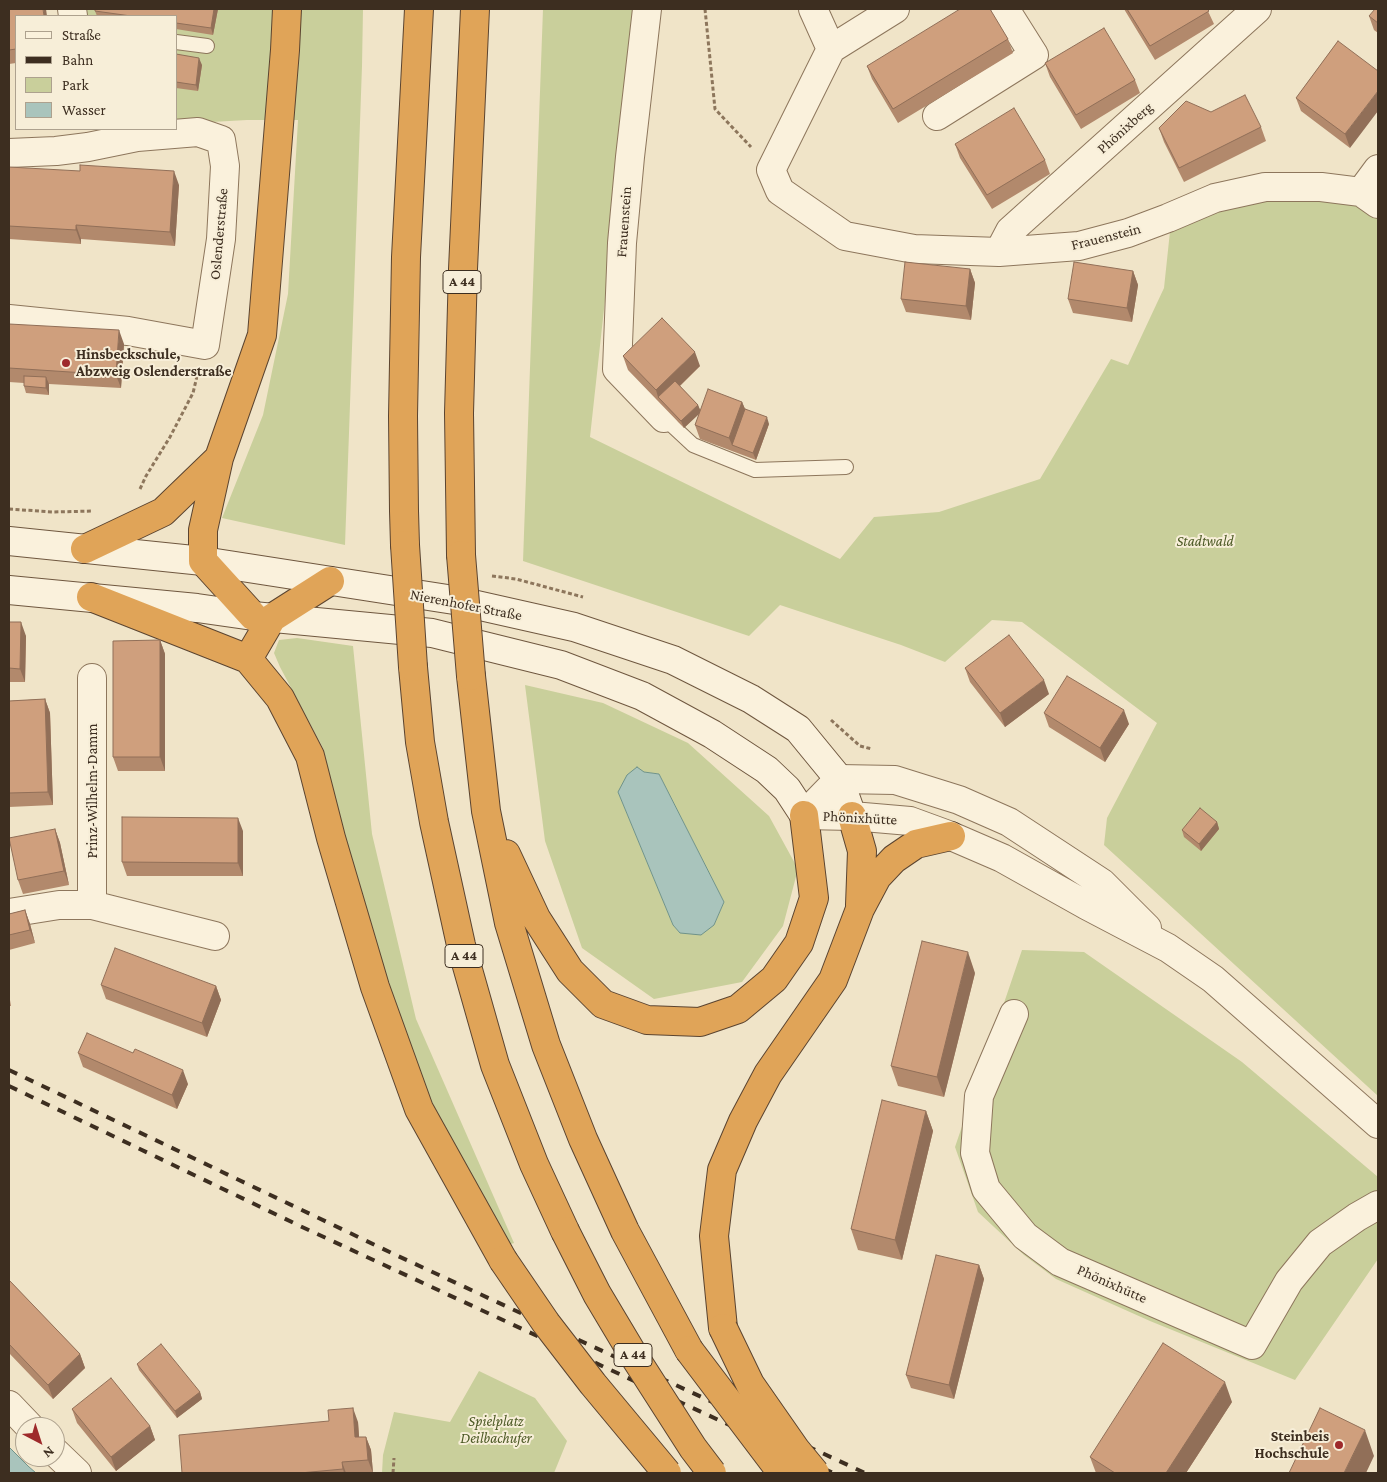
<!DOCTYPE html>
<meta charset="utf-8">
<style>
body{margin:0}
#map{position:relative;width:1387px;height:1482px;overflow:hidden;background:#f0e4c8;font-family:"Crimson Pro",serif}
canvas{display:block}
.frame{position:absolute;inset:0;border:10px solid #3d2e20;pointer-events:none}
.legend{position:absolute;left:15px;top:15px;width:162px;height:115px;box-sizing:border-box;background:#f7eed8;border:1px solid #ada18e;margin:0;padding:6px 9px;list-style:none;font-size:15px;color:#3d2e20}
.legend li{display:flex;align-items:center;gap:10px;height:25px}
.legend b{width:25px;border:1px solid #ada18e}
.north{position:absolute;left:15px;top:1417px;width:50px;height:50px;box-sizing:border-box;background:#f7eed8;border:1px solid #ada18e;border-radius:50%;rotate:140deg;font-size:14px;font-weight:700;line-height:20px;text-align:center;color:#3d2e20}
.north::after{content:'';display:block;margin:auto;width:18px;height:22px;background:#9e2a2b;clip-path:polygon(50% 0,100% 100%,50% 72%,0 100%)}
</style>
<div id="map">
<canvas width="1387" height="1482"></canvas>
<div class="frame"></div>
<ul class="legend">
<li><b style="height:6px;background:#faf1dc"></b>Straße</li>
<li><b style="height:6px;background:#3d2e20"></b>Bahn</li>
<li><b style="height:14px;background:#c9cf9b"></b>Park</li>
<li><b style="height:14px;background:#a9c4bc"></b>Wasser</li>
</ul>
<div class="north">N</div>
</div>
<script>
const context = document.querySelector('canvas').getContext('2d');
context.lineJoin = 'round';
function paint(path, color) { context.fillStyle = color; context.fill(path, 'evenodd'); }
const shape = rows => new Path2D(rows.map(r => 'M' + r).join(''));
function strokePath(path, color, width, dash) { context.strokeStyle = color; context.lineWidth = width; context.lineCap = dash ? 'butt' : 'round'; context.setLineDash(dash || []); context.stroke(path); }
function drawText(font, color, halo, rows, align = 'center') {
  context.font = font + ' "Crimson Pro",serif'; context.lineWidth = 4; context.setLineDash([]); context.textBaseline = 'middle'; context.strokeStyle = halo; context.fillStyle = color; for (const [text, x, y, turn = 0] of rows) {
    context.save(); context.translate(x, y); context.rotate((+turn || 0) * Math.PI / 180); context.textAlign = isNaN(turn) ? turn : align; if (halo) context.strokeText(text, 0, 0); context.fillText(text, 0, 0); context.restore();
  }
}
paint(shape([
 [85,9,363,9,362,66,345,545,222,518,263,415,288,294,298,120,247,120,176,124,176,16,85,16],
 [543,9,636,9,618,181,590,437,840,559,874,517,939,512,1040,479,1111,359,1128,365,1164,288,1171,222,1266,190,1378,209,1378,1096,1104,845,1107,818,1157,723,1022,622,992,620,945,662,901,645,780,605,749,636,523,561],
 [297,638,353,646,372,834,416,1019,514,1243,508,1245,486,1212,432,1102,400,1026,353,870,323,748,280,667,274,653,279,640],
 [525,685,603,703,688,743,769,816,798,869,783,926,742,982,654,999,582,948,545,841],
 [644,772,659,774,724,902,714,925,680,933,673,925,618,792],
 [1022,950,1084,952,1242,1062,1378,1177,1378,1259,1295,1380,1150,1321,1056,1279,1024,1255,978,1212,955,1147],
 [479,1371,535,1398,567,1441,554,1473,382,1473,383,1455,394,1412,450,1422]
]), '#c9cf9b');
const water = shape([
 [637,767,644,772,659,774,724,902,714,925,701,935,680,933,673,925,618,792,627,775,637,767],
 [9,1447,28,1466,36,1473,9,1473,9,1447]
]);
paint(water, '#a9c4bc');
strokePath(water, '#6f938a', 1);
const service = shape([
 [176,42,207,46],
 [664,418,693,445,755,470,846,467]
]);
const minor = shape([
 [72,9,73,16],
 [647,9,630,157,622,243,617,369,664,418],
 [813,9,831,49,771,170,780,191,845,236,914,249,999,252,1079,246,1128,233,1168,218,1215,198,1265,187,1321,187,1361,192,1378,204],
 [831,49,895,9],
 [937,116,1034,55,1005,9],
 [9,153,56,151,88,147,137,137,198,132,221,140,225,166,221,239,205,345,128,331,9,319],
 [1361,192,1378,169],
 [999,252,1010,231,1257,9],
 [92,678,92,905],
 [804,815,852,816,910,821,951,836,1002,858,1086,905,1168,948,1213,979,1378,1124],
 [804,815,839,779,895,780,959,800,1009,822,1102,883,1147,928],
 [9,913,59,905,92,905,215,936],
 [1014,1014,979,1096,975,1153,986,1189,1025,1236,1060,1262,1252,1345,1289,1281,1320,1243,1357,1217,1378,1205],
 [9,1405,30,1427],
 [55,1452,77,1473]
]);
const secondary = shape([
 [9,541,203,561,454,600,574,627,673,660,751,699,798,729,839,779,852,816],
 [9,590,197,608,253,616,432,633,561,665,642,696,712,734,767,770,787,789,804,815]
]);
const motorway = shape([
 [219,458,203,530,203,561,253,616],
 [405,545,404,511,403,416,406,257,419,9],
 [85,549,163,512,219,458,262,335,285,50,287,9],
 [461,555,459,413,463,269,475,9],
 [91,597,248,659,280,698,310,756,331,838,375,987,419,1109,503,1260],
 [248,659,272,618,330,581],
 [413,667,420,742,434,822,461,945,495,1065,534,1164,565,1231],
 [471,676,486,811,509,923,546,1045,583,1139,625,1231,689,1350],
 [852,816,862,851,860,905],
 [506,854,536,918,570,971,603,1004,647,1020,700,1022,738,1009,774,979,799,943,814,898,804,815],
 [723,1328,714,1236,722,1170,743,1121,768,1074,833,980,860,909,877,877,894,859,916,844,951,836]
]);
strokePath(service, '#8d765c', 16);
strokePath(minor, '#8d765c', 30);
strokePath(secondary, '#6f573f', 30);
strokePath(motorway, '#5b4430', 30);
strokePath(shape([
 [705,9,715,109,751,147],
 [140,489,146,476,170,437,193,393,198,372],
 [9,509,53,512,93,511],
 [492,576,516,579,583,597],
 [831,720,860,746,872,749],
 [393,1473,394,1458]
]), '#8d765c', 3, [4, 2.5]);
strokePath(service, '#faf1dc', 14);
strokePath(minor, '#faf1dc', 28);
strokePath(secondary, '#faf1dc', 28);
strokePath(motorway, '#e0a458', 28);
strokePath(shape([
 [9,1070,398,1256,865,1473],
 [9,1086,300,1226,833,1473]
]), '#3d2e20', 4, [9, 9]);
const motorwayBridge = shape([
 [405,545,413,667],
 [461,555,471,676],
 [565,1231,597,1294,634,1356,693,1448,712,1473],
 [503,1260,546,1323,593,1384,667,1473],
 [723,1328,750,1384,796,1450,815,1473],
 [689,1350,782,1473]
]);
strokePath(motorwayBridge, '#5b4430', 30, []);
strokePath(motorwayBridge, '#e0a458', 28);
paint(shape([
 [9,9,16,16,16,63,9,64],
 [95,9,218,9,213,35,176,29,176,16,97,16,95,11],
 [1124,9,1207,9,1214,24,1155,60],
 [1378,9,1378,33,1374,30,1369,16],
 [1008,39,1013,53,898,123,872,79,867,66],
 [1338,41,1350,148,1301,111,1296,98],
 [176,54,202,65,198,91,176,88],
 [1045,63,1135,80,1140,93,1081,129,1050,77],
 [1211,112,1261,127,1266,141,1184,182,1164,142,1159,128],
 [955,144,1045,160,1050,174,992,209,960,158],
 [9,167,179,185,175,246,81,239,81,244,9,239],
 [970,269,975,283,971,320,906,312,901,299],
 [1133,271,1138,285,1132,322,1073,313,1068,299],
 [9,324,124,344,121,388,49,384,49,395,26,393,24,386,24,383,9,382],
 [623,356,700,366,680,386,698,405,700,410,742,402,745,409,769,424,756,460,700,439,695,425,699,414,684,428,628,370],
 [9,622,26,636,25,682,9,682],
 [160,640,165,654,165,771,118,771,113,757],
 [965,668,1049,694,1005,727,970,682],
 [45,699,50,713,53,805,9,807,9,701],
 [1044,713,1129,724,1105,762,1049,727],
 [1217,822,1219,829,1201,851,1184,837,1182,830],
 [55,829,60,843,69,885,23,894,18,880],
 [243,831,243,876,127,876,122,862],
 [25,910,30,924,35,943,9,950,9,914],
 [975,973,944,1097,898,1086,891,1066],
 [101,985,216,986,221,1000,207,1037,106,999],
 [9,994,11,1006,9,1006],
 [78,1053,188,1084,177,1109,83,1067],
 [926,1111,933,1131,902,1260,858,1250,851,1229],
 [979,1265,984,1279,954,1399,911,1388,906,1375],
 [9,1280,80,1354,85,1368,53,1399,9,1353],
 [137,1364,200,1392,202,1399,177,1418,139,1370],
 [1232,1402,1186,1473,1096,1473,1090,1457],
 [72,1409,150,1426,155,1440,116,1471,77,1423],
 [358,1422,359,1437,366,1437,371,1450,373,1473,182,1473]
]), '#b2896c');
paint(shape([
 [43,9,46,9,47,16,44,16],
 [214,9,218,9,213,35,211,28],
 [199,58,202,65,198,91,196,85],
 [1378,91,1378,111,1350,148,1345,134],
 [174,171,179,185,175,246,170,232],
 [76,225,81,239,81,244,76,230],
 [970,269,975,283,971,320,966,306],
 [1133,271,1138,285,1132,322,1127,308],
 [119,330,124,344,121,388,116,375],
 [695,352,700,366,663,402,658,397,656,390],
 [46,377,49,384,49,395,46,388],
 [742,402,748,416,732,445,729,438],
 [698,405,701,412,684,428,681,421],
 [767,417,769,424,756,460,753,453],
 [21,622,26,636,25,682,20,669],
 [160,640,165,654,165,771,160,757],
 [1044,680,1049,694,1005,727,1000,713],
 [45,699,50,713,53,805,48,792],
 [1124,710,1129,724,1105,762,1100,748],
 [238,818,243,831,243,876,238,863],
 [1217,822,1219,829,1201,851,1199,844],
 [55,829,60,843,69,885,64,871],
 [25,910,30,924,35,943,30,930],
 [968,952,975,973,944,1097,937,1077],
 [216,986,221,1000,207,1037,202,1023],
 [183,1070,188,1084,177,1109,172,1095],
 [926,1111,933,1131,902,1260,895,1240],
 [979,1265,984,1279,954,1399,949,1385],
 [80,1354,85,1368,53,1399,48,1385],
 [1225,1382,1232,1402,1186,1473,1166,1473],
 [200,1392,202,1399,177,1418,175,1411],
 [353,1408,358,1422,360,1451,355,1437],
 [150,1426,155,1440,116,1471,111,1457],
 [1365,1430,1374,1456,1366,1473,1344,1473],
 [366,1437,371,1450,373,1473,368,1460],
 [342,1462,346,1473,344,1473,343,1469]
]), '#916f58');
const building = shape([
 [9,9,43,9,44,16,16,16,16,49,9,50,9,9],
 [95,9,214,9,211,28,176,23,176,16,131,16,95,11,95,9],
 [960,9,990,9,1008,39,893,109,867,66,960,9],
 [1127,9,1207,9,1209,11,1150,46,1127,9],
 [1375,9,1378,9,1378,23,1369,16,1375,9],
 [1104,28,1135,80,1076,115,1045,63,1104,28],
 [1338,41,1378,71,1378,91,1345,134,1296,98,1338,41],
 [176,54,199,58,196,85,176,82,176,54],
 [1245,95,1261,127,1179,168,1159,128,1186,101,1211,112,1245,95],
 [1014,108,1045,160,987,195,955,144,1014,108],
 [80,165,174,171,170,232,76,225,76,230,9,226,9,167,80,171,80,165],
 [905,262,970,269,966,306,901,299,905,262],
 [1074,262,1133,271,1127,308,1068,299,1074,262],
 [662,318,695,352,656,390,623,356,662,318],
 [9,324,119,330,116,375,9,368,9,324],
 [24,376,46,377,46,388,24,386,24,376],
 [675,381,698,405,681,421,658,397,675,381],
 [708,389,742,402,729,438,695,425,708,389],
 [745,409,767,417,753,453,732,445,745,409],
 [9,622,21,622,20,669,9,668,9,622],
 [1009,635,1044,680,1000,713,965,668,1009,635],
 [160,640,160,757,113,757,113,641,160,640],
 [1067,676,1124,710,1100,748,1044,713,1067,676],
 [45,699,48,792,9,793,9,701,45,699],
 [1200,808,1217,822,1199,844,1182,830,1200,808],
 [122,817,238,818,238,863,122,862,122,817],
 [55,829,64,871,18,880,9,838,55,829],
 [25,910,30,930,9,935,9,914,25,910],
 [922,941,968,952,937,1077,891,1066,922,941],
 [115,948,216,986,202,1023,101,985,115,948],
 [87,1033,133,1053,135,1049,183,1070,172,1095,78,1053,87,1033],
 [882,1100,926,1111,895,1240,851,1229,882,1100],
 [936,1255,979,1265,949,1385,906,1375,936,1255],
 [9,1280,80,1354,48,1385,9,1344,9,1280],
 [1163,1343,1225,1382,1166,1473,1115,1473,1090,1457,1163,1343],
 [161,1344,200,1392,175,1411,137,1364,161,1344],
 [111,1378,150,1426,111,1457,72,1409,111,1378],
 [353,1408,355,1437,366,1437,368,1460,342,1462,343,1469,300,1473,182,1473,179,1435,329,1421,328,1410,353,1408],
 [1320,1408,1365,1430,1344,1473,1289,1473,1320,1408]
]);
paint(building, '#cf9f7d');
strokePath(building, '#916f58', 1);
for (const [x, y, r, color] of [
 [66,363,5,"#9e2a2b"],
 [1339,1445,5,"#9e2a2b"]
]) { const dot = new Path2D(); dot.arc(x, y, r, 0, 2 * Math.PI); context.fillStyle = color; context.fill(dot); strokePath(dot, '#f7eed8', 2); }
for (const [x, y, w] of [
 [462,282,38],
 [464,956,38],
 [633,1355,38]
]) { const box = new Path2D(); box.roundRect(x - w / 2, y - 11.5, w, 23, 4); context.fillStyle = '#f7eed8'; context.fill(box); strokePath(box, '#3d2e20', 1); }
drawText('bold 14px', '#3d2e20', null, [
 ["A 44",462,282],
 ["A 44",464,956],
 ["A 44",633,1355]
]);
drawText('15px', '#3d2e20', '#f7eed8', [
 ["Phönixberg",1125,128,-42],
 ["Frauenstein",624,222,-86],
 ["Oslenderstraße",219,234,-85],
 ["Frauenstein",1106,237,-14],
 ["Nierenhofer Straße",466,605,11],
 ["Prinz-Wilhelm-Damm",92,791,-90],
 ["Phönixhütte",860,818,3],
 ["Phönixhütte",1112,1284,24]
]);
drawText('bold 15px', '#3d2e20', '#f7eed8', [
 ["Hinsbeckschule,",76,354],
 ["Abzweig Oslenderstraße",76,371],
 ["Steinbeis",1329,1436,"right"],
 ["Hochschule",1329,1453,"right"]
], 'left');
drawText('italic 15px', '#4d5a26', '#f7eed8', [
 ["Stadtwald",1205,541],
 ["Spielplatz",496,1421],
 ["Deilbachufer",496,1438]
]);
</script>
